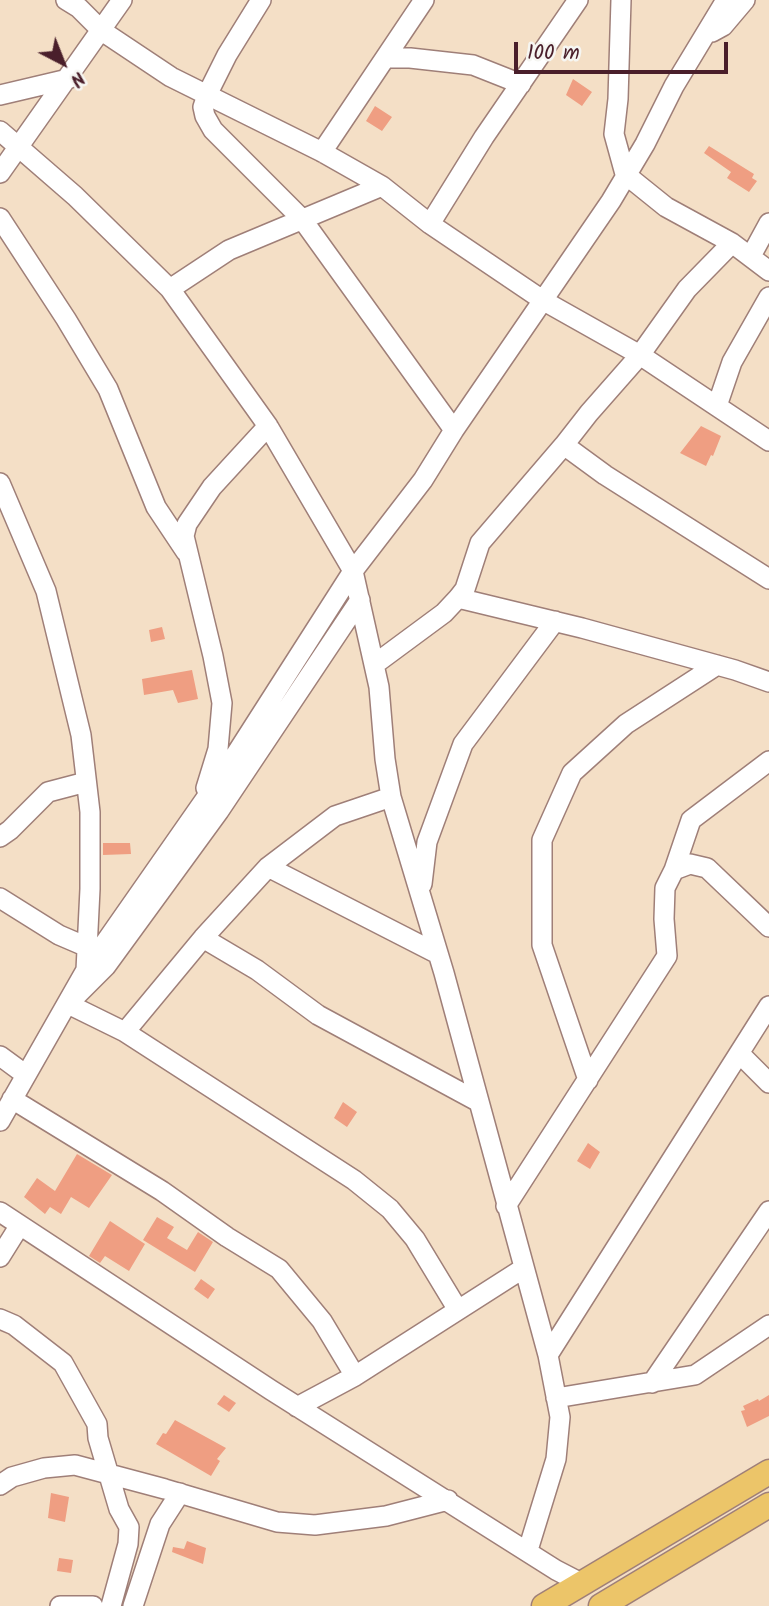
<!DOCTYPE html>
<style>
body{margin:0}
#map{position:relative;width:769px;height:1606px;overflow:hidden;background:#f4dfc6;font-family:Kalam,sans-serif}
canvas{display:block}
.north{position:absolute;left:28px;top:28px;width:70px;height:70px;-webkit-text-stroke:5px #f6f6f2;paint-order:stroke;rotate:138deg;font-size:19px;font-weight:700;line-height:28px;text-align:center;color:#4a1f2b}
.north::after{content:'';display:block;margin:auto;width:24px;height:32px;background:#4a1f2b;clip-path:polygon(50% 0,100% 100%,50% 72%,0 100%)}
.scale{position:absolute;left:514px;top:42px;width:214px;height:32px;box-sizing:border-box;border:4px solid #4a1f2b;border-top:0;padding-left:9px;font-size:21px;line-height:24px;white-space:nowrap;color:#4a1f2b;-webkit-text-stroke:5px #f6f6f2;paint-order:stroke}
</style>
<div id="map">
<canvas width="769" height="1606"></canvas>
<div class="north">N</div>
<div class="scale">100 m</div>
</div>
<script>
const context = document.querySelector('canvas').getContext('2d');
context.lineJoin = 'round';
function paint(path, color) { context.fillStyle = color; context.fill(path, 'evenodd'); }
const shape = rows => new Path2D(rows.map(r => 'M' + r).join(''));
function strokePath(path, color, width, dash) { context.strokeStyle = color; context.lineWidth = width; context.lineCap = dash ? 'butt' : 'round'; context.setLineDash(dash || []); context.stroke(path); }
paint(shape([
 [573,79,592,92,582,106,566,95],
 [375,106,392,117,382,131,366,121],
 [709,146,754,174,752,178,757,181,749,192,727,178,731,172,704,153],
 [701,426,721,436,713,456,711,455,706,466,680,453],
 [162,627,165,639,151,642,149,630],
 [192,670,198,699,178,703,173,690,144,695,142,679],
 [103,843,130,843,131,854,103,855],
 [343,1102,357,1112,347,1127,334,1118],
 [588,1143,600,1152,590,1169,577,1161],
 [77,1154,112,1175,89,1208,71,1197,61,1214,50,1207,45,1214,24,1197,37,1178,55,1191],
 [157,1217,174,1227,167,1238,187,1250,198,1232,213,1242,195,1272,143,1240],
 [110,1221,145,1244,129,1271,105,1256,100,1263,89,1256],
 [201,1279,215,1289,208,1299,194,1289],
 [224,1395,236,1403,229,1412,217,1404],
 [769,1395,769,1416,747,1427,741,1411,745,1410,743,1406,758,1399,759,1401],
 [175,1420,226,1448,217,1459,220,1461,211,1476,156,1444,163,1433,166,1434],
 [51,1493,69,1497,65,1522,48,1518],
 [187,1541,206,1548,203,1564,172,1552,173,1547,184,1549],
 [59,1558,73,1560,71,1573,57,1571]
]), '#ef9e82');
const minor = shape([
 [66,0,79,8,102,31,171,77,322,152,382,186,430,224,544,301,640,355,769,441],
 [261,0,227,55,207,95,203,107,205,116,213,130,302,219,454,430],
 [621,0,618,99,614,134,625,174,666,207,732,243,769,271],
 [712,32,723,26,745,0],
 [385,58,410,58,473,65,521,84],
 [0,95,68,79],
 [0,131,75,196,170,289,268,426,353,571,379,687,385,759,391,797,444,973,548,1355,560,1417,556,1459,528,1550],
 [322,152,424,0],
 [0,173,122,0],
 [0,218,66,319,108,389,156,507,186,552],
 [430,224,484,137,578,0],
 [732,243,687,289,640,355,589,413,564,445,605,475,769,579],
 [751,256,769,223],
 [170,289,229,250,382,186],
 [717,406,732,362,769,297],
 [0,483,46,591,81,735,90,812,90,889,86,970],
 [458,598,582,628,735,670,769,682],
 [360,600,219,811,106,966,68,1004,125,1032,354,1180,390,1209,415,1239,458,1310],
 [375,664,444,613,458,598,465,589,480,543,564,445],
 [206,788,218,749,222,703,213,656,184,536,187,524,212,487,268,426],
 [0,837,10,830,48,792,86,782],
 [268,867,438,954],
 [674,870,690,864,707,868,769,927],
 [422,884,427,842,463,744,555,621],
 [0,898,59,935,87,947],
 [203,938,257,970,318,1015,477,1101],
 [125,1032,203,938,268,867,335,816,391,797],
 [740,1054,769,1083],
 [0,1056,26,1075],
 [588,1080,542,945,542,840,572,773,626,724,717,665],
 [12,1099,162,1191,227,1237,279,1269,322,1321,355,1376],
 [0,1121,86,970,227,768,353,571,423,480,454,430,611,201,645,144,674,86,726,0],
 [506,1206,667,956,664,919,665,888,674,870,691,820,769,761],
 [0,1212,271,1390,556,1570,583,1584],
 [0,1257,20,1225],
 [0,1319,14,1325,63,1363,97,1424,98,1438,119,1509,129,1527,128,1544,111,1606],
 [548,1355,769,1006],
 [652,1383,769,1211],
 [556,1398,695,1375,769,1325],
 [297,1407,355,1376,524,1268],
 [0,1485,12,1477,44,1468,75,1465,165,1489,277,1522,315,1525,386,1516,448,1500],
 [60,1606,93,1606],
 [133,1606,160,1524,180,1493]
]);
const major = shape([
 [544,1606,769,1472],
 [601,1606,769,1505]
]);
strokePath(minor, '#9f7f78', 22);
strokePath(major, '#9f7f78', 27);
strokePath(minor, '#fff', 19);
strokePath(major, '#ecc569', 24);
</script>
